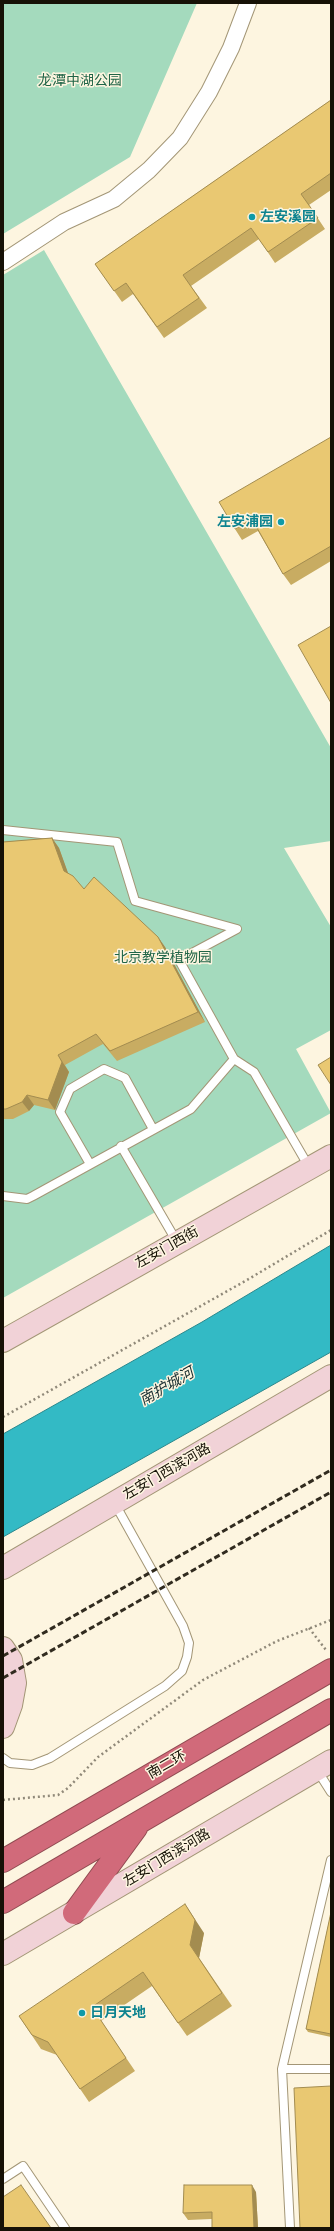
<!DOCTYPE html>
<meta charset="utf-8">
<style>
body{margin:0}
#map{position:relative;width:334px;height:2231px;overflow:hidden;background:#fdf5e0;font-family:Signika,sans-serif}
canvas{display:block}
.frame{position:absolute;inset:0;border:4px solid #161106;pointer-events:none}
</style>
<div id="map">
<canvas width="334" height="2231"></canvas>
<div class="frame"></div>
</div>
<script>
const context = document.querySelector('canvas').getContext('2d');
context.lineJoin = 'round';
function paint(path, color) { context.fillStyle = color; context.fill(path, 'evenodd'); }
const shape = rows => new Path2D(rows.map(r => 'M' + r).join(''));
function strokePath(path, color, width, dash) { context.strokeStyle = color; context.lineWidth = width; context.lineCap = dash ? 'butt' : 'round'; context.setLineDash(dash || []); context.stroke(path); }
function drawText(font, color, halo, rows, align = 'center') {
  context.font = font + ' Signika,"Noto Sans SC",sans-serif'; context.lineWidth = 3; context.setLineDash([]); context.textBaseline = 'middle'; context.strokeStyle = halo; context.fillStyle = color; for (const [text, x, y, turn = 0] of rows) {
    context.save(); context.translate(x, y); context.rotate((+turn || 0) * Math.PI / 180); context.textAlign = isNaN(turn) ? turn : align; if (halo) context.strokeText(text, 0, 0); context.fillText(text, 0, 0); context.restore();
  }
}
paint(shape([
 [3,3,197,3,130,157,3,234],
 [44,250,331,748,331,841,284,848,331,927,331,1030,296,1049,331,1113,3,1298,3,275]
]), '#a4dabd');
const water = shape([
 [331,1245,331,1352,3,1537,3,1434,202,1322,331,1245]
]);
paint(water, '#33bac5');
strokePath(water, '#2a878c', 1);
const lane = shape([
 [3,830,117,842,135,901,237,929,179,960,234,1059,191,1109,33,1196,27,1199,3,1196],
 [234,1059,254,1072,309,1167],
 [121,1146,177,1242],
 [90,1164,60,1112,70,1089,104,1069,125,1078,153,1129],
 [3,1758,10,1763,32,1765,50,1758,165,1686,182,1671,187,1657,189,1643,183,1626,115,1504],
 [317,1770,331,1792],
 [282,2069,331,2069],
 [3,2179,23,2166,65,2228],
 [290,2228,282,2069,331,1860]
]);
const street = shape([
 [3,262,64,222,114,199,149,170,180,138,209,92,231,48,248,3]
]);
const secondary = shape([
 [3,1341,331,1156],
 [3,1568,331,1376],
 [3,1648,11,1660,15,1683,11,1705,3,1727],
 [3,1954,331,1761]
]);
const highway = shape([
 [3,1861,331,1670],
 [3,1902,331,1710],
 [74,1913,136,1828]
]);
strokePath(lane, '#a39676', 10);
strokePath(street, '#a39676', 18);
strokePath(secondary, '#a39676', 24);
strokePath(highway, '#904b51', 24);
strokePath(shape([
 [3,1417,247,1280,331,1230],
 [309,1628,326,1650],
 [3,1800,58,1795,68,1788,98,1757,203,1680,277,1641,331,1620]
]), '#908979', 2.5, [2, 3]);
strokePath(lane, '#fff', 8);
strokePath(street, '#fff', 16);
strokePath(secondary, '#f1d2d7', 22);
strokePath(highway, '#d16a7a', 22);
strokePath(shape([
 [3,1656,331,1470],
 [3,1678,331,1492]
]), '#312b1f', 3, [6, 3]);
paint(shape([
 [331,100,331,190,309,205,325,229,275,263,259,239,191,286,207,308,164,338,133,294,122,302,95,264],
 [331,437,331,561,291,585,283,574,258,531,242,540,235,529],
 [52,838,59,848,68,874,84,889,158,937,165,947,205,1022,117,1061,103,1044,65,1065,69,1072,55,1110,34,1105,29,1111,13,1119,3,1119,3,842],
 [331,1912,331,2037,308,2032,306,2029],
 [204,1933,199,1958,232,2006,187,2036,152,1986,101,2021,135,2071,89,2102,57,2055,41,2049,19,2016],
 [256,2192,258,2228,212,2228,212,2219,188,2220,183,2213]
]), '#c8ac62');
paint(shape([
 [52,838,59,848,71,881,64,871],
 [158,937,165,947,205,1022,198,1012],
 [58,1055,69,1072,55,1110,48,1100],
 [27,1095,34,1105,29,1111,22,1102],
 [185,1904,204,1933,199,1958,232,2006,190,1945],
 [252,2185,256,2192,258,2228,254,2228]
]), '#a38c50');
const building = shape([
 [331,100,331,173,301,194,318,218,268,252,251,228,183,275,199,298,157,327,126,283,114,291,95,264,331,100],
 [331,437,331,546,283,574,252,519,235,529,219,502,331,437],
 [331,626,331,703,298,645,331,626],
 [52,838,64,871,73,876,84,889,94,877,158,937,198,1012,110,1051,96,1034,58,1055,62,1062,48,1100,27,1095,22,1102,6,1109,3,1109,3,842,52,838],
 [331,1057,331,1085,318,1065,331,1057],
 [185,1904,195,1920,190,1945,222,1993,178,2023,143,1972,92,2007,126,2058,80,2089,48,2042,32,2035,19,2016,185,1904],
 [331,1912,331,2034,306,2029,331,1912],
 [331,2086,331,2228,300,2228,294,2088,331,2086],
 [21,2185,51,2228,3,2228,3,2197,21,2185],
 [184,2185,252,2185,254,2228,212,2228,212,2212,183,2213,184,2185]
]);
paint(building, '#e9c872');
strokePath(building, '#a38c50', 1);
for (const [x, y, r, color] of [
 [252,217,4,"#0f9aa8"],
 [281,522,4,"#0f9aa8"],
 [82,2013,4,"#0f9aa8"]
]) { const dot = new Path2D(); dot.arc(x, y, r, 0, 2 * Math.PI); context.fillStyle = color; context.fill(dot); strokePath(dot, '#fdf5e0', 1.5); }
drawText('14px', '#206547', '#fdf5e0', [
 ["龙潭中湖公园",80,81],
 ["北京教学植物园",163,958]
]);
drawText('bold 14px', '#0d838f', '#fdf5e0', [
 ["左安溪园",260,217],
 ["左安浦园",273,522,"right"],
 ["日月天地",90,2013]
], 'left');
drawText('14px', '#161106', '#fdf5e0', [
 ["左安门西街",167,1248,-29],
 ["左安门西滨河路",167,1472,-30],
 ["南二环",167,1765,-30],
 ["左安门西滨河路",167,1858,-31]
]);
drawText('italic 15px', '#172d30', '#fdf5e0', [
 ["南护城河",167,1387,-30]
]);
</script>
